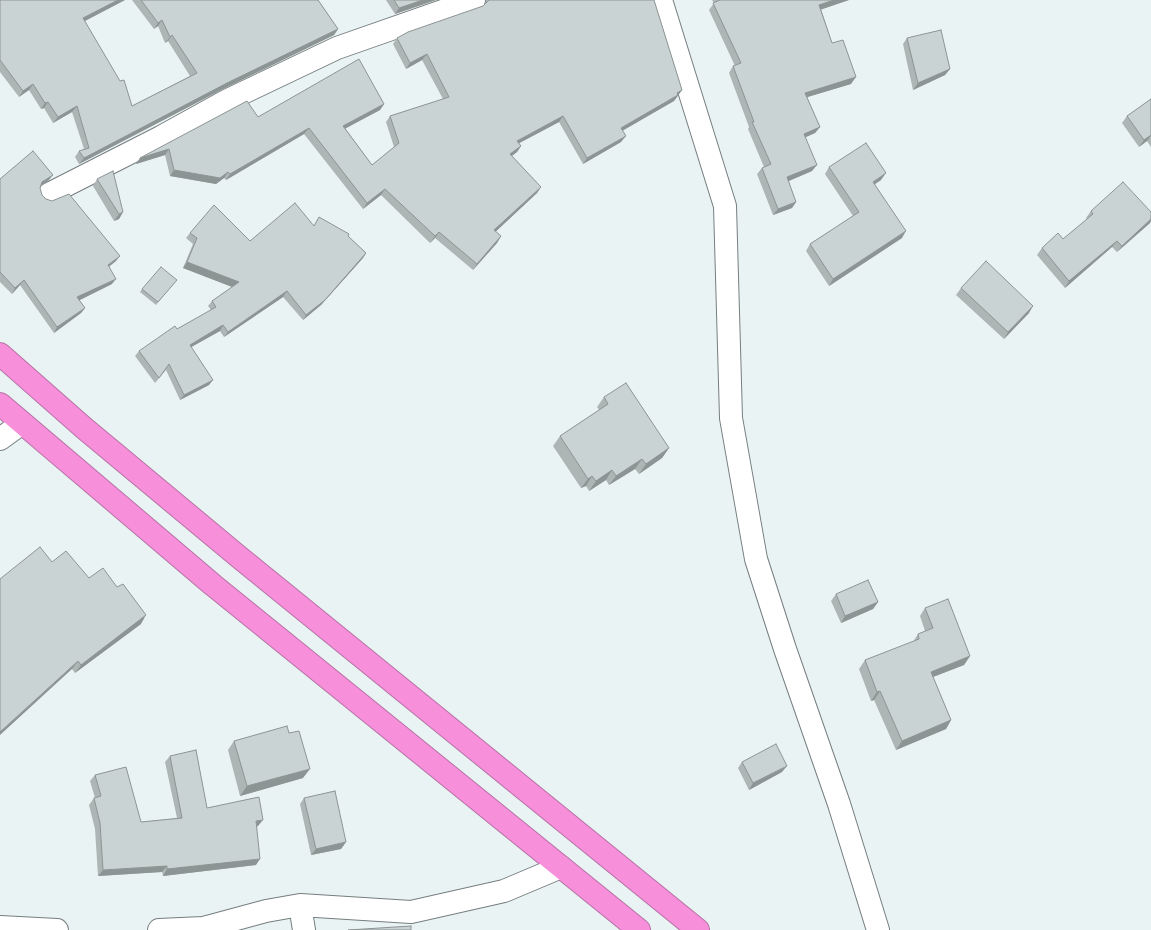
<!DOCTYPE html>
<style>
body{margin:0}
canvas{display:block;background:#eaf3f4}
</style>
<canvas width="1151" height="930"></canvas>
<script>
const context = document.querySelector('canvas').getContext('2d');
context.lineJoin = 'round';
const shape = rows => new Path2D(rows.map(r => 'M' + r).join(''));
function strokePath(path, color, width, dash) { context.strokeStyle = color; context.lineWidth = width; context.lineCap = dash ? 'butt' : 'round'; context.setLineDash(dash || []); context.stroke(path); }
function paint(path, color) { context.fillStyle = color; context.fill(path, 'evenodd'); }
const minor = shape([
 [661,0,725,206,731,418,756,559,785,649,839,804,878,930],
 [49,194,161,137,228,100,337,48,474,0],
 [0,439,22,423],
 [300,905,304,930],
 [0,927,57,930],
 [159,930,203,928,266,911,300,905,411,912,504,891,561,867]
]);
const highway = shape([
 [0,354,84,428,239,557,698,930],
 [0,404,213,585,639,930]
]);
strokePath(minor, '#767e7f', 24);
strokePath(highway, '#b573a4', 24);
strokePath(minor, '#fff', 22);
strokePath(highway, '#f78fdb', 22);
paint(shape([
 [0,0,125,0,85,21,132,106,190,76,168,41,165,43,158,26,154,29,132,0,318,0,338,29,334,35,332,36,223,89,79,164,75,157,79,151,84,149,72,112,53,123,44,108,41,109,29,90,19,97,0,72],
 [386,0,436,0,395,14],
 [486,0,654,0,682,90,674,101,622,130,621,142,583,164,559,122,519,143,521,146,517,152,512,156,541,187,537,193,495,232,501,236,497,243,473,270,435,238,430,243,381,195,363,209,304,134,226,180,224,178,216,184,170,176,165,155,136,164,140,158,258,117,384,104,380,110,345,128,372,165,394,147,386,122,390,116,443,99,422,60,406,69,393,44,397,38,483,6,486,3],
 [712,0,849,0,821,9,832,43,851,84,807,97,820,127,815,133,806,137,812,171,788,181,796,202,792,208,773,215,757,174,762,168,764,167,748,129,749,127,729,73,733,66,735,66,709,10,714,3],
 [907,38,950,69,945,75,913,90,903,44],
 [1151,99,1151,147,1147,141,1139,147,1122,123,1127,116],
 [829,167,881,180,875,184,902,238,829,286,806,251,810,244,853,216,825,174],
 [0,179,49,180,41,186,40,188,42,195,46,199,116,261,109,267,112,284,79,300,85,308,81,313,54,333,20,285,12,294,0,282],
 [97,179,123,212,119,219,114,221,93,186],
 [1091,211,1150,223,1117,252,1112,247,1065,288,1037,255,1042,248,1063,239,1087,219,1086,218],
 [319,217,348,236,366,253,363,258,321,305,303,320,283,297,224,337,220,331,191,347,209,385,180,400,166,370,155,383,135,356,139,351,211,310,208,306,212,301,232,287,183,268,193,244,186,238,190,233,250,241,314,226],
 [174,283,156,305,140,292,142,289],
 [961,288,1029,313,1004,339,956,295],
 [604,397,669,448,662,458,639,474,635,469,609,485,606,480,589,491,586,486,581,488,553,446,560,436,599,410,597,407],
 [52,562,89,578,141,624,75,673,72,669],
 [836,594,878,602,873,609,841,623,831,601],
 [925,608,970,656,964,665,933,677,951,720,946,729,896,750,874,700,871,701,859,669,865,660,913,642,918,634,925,631,920,616],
 [234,741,303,778,240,796,228,750],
 [170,756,207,808,258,826,256,827,256,865,163,876,162,872,98,876,95,829,89,805,94,798,95,798,90,781,95,775,141,822,177,818,165,762],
 [742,762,782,772,749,790,738,768],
 [304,798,346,842,341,849,311,855,300,804]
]), '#aeb5b5');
paint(shape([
 [118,0,125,0,79,24,83,18],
 [423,0,436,0,395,14,399,8],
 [834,0,849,0,814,12,819,5],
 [162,20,158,26,154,29,158,23],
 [338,29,334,35,332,36,223,89,79,164,84,158,227,83],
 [172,35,168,41,165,43,170,37],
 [427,54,422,60,406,69,410,63],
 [950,69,945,75,913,90,918,83],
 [856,77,851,84,801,99,805,93],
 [33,84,29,90,19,97,23,91],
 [682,90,674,101,617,134,621,128],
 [48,102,44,108,41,109,45,103],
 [384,104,380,110,339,132,343,126],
 [77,106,72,112,53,123,58,117],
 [563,116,559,122,512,147,517,141],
 [820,127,815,133,799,140,804,134],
 [309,128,304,134,226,180,230,174],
 [1151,135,1147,141,1139,147,1144,140],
 [626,136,621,142,583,164,587,158],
 [521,146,517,152,506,160,510,154],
 [169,149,165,155,136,164,140,158],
 [817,165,812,171,782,184,787,177],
 [174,170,228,172,224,178,216,184,170,176],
 [886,173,881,180,869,188,873,182],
 [53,175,49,180,38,188,42,182],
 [541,187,537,193,490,237,494,230],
 [385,189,381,195,363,209,367,203],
 [796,202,792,208,773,215,778,209],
 [123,212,119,219,114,221,119,214],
 [1151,219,1151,221,1150,223,1117,252,1122,246],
 [906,231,902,238,829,286,833,279],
 [439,232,435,238,430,243,435,236],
 [501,236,497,243,473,270,477,264],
 [1117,241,1112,247,1065,288,1069,281],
 [366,253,363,258,321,305,303,320,306,315],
 [120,256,116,261,104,270,108,265],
 [187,262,239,282,235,288,183,268],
 [116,279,112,284,74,303,77,297],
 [24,280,20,285,12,294,15,288],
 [287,291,283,297,224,337,228,332],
 [1033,306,1029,313,1004,339,1008,332],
 [85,308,81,313,54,333,57,327],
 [223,325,220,331,186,350,190,345],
 [213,380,209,385,180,400,184,395],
 [669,448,662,458,639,474,646,464],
 [642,459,635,469,609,485,616,476],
 [612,470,606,480,589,491,596,481],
 [592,476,586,486,581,488,588,479],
 [878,602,873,609,841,623,845,616],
 [146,615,141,624,75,673,81,665],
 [970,656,964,665,925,680,931,672],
 [78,661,72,669,0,735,0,732],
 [880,691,874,700,871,701,877,692],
 [951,720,946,729,896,750,902,741],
 [787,766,782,772,749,790,753,783],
 [310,769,303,778,240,796,247,786],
 [263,820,258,826,251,827,256,821],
 [346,842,341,849,311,855,316,849],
 [260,859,256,865,163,876,167,869],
 [167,866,162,872,98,876,103,870]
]), '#8d9494');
const building = shape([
 [0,0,118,0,83,18,120,81,124,80,132,106,197,73,172,35,170,37,162,20,158,23,141,0,318,0,338,29,227,83,84,158,79,151,89,148,77,106,58,117,48,102,45,103,33,84,23,91,0,60,0,0],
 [394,0,423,0,399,8,394,0],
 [489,0,654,0,682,90,677,93,678,95,621,128,626,136,587,158,563,116,517,141,521,146,510,154,541,187,494,230,501,236,477,264,439,232,435,236,385,189,367,203,309,128,230,174,228,172,220,178,174,170,169,149,140,158,247,101,258,117,359,59,384,104,343,126,372,165,399,143,390,116,449,97,427,54,410,63,397,38,408,32,483,6,489,0],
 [720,0,834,0,819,5,832,43,843,40,856,77,805,93,820,127,804,134,817,165,787,177,796,202,778,209,762,168,771,164,752,122,754,122,733,66,741,63,713,3,720,0],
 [941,30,950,69,918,83,907,38,941,30],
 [1151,99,1151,135,1144,140,1127,116,1151,99],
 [866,143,886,173,873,182,906,231,833,279,810,244,859,212,829,167,866,143],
 [33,151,53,175,42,182,40,188,42,195,46,199,52,201,69,194,120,256,108,265,116,279,77,297,85,308,57,327,24,280,15,288,0,272,0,179,33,151],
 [113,171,123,212,119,214,97,179,113,171],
 [1123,182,1151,212,1151,219,1122,246,1117,241,1069,281,1042,248,1058,233,1063,239,1093,214,1091,211,1123,182],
 [295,203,314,226,319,217,349,234,348,236,366,253,325,300,306,315,287,291,228,332,223,325,190,345,213,380,184,395,169,364,159,378,139,351,175,326,177,329,216,307,212,301,239,282,187,262,197,238,190,233,214,205,250,241,295,203],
 [986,261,1033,306,1008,332,961,288,986,261],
 [161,267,177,280,158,302,142,289,161,267],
 [626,383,669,448,646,464,642,459,616,476,612,470,596,481,592,476,588,479,560,436,608,404,604,397,626,383],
 [40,547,52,562,66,551,89,578,103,568,117,587,123,584,146,615,81,665,78,661,0,732,0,579,40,547],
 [868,580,878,602,845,616,836,594,868,580],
 [948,599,970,656,931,672,951,720,902,741,880,691,877,692,865,660,919,639,918,634,933,628,925,608,948,599],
 [287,726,289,733,299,731,310,769,247,786,234,741,287,726],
 [776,744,787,766,753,783,742,762,776,744],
 [196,750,207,808,259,797,263,820,256,821,260,859,167,869,167,866,103,870,100,823,94,798,101,796,95,775,126,767,141,822,182,818,170,756,196,750],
 [335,791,346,842,316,849,304,798,335,791],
 [411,926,411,930,348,930,411,926]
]);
paint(building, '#cad3d3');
strokePath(building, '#8d9494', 1);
</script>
